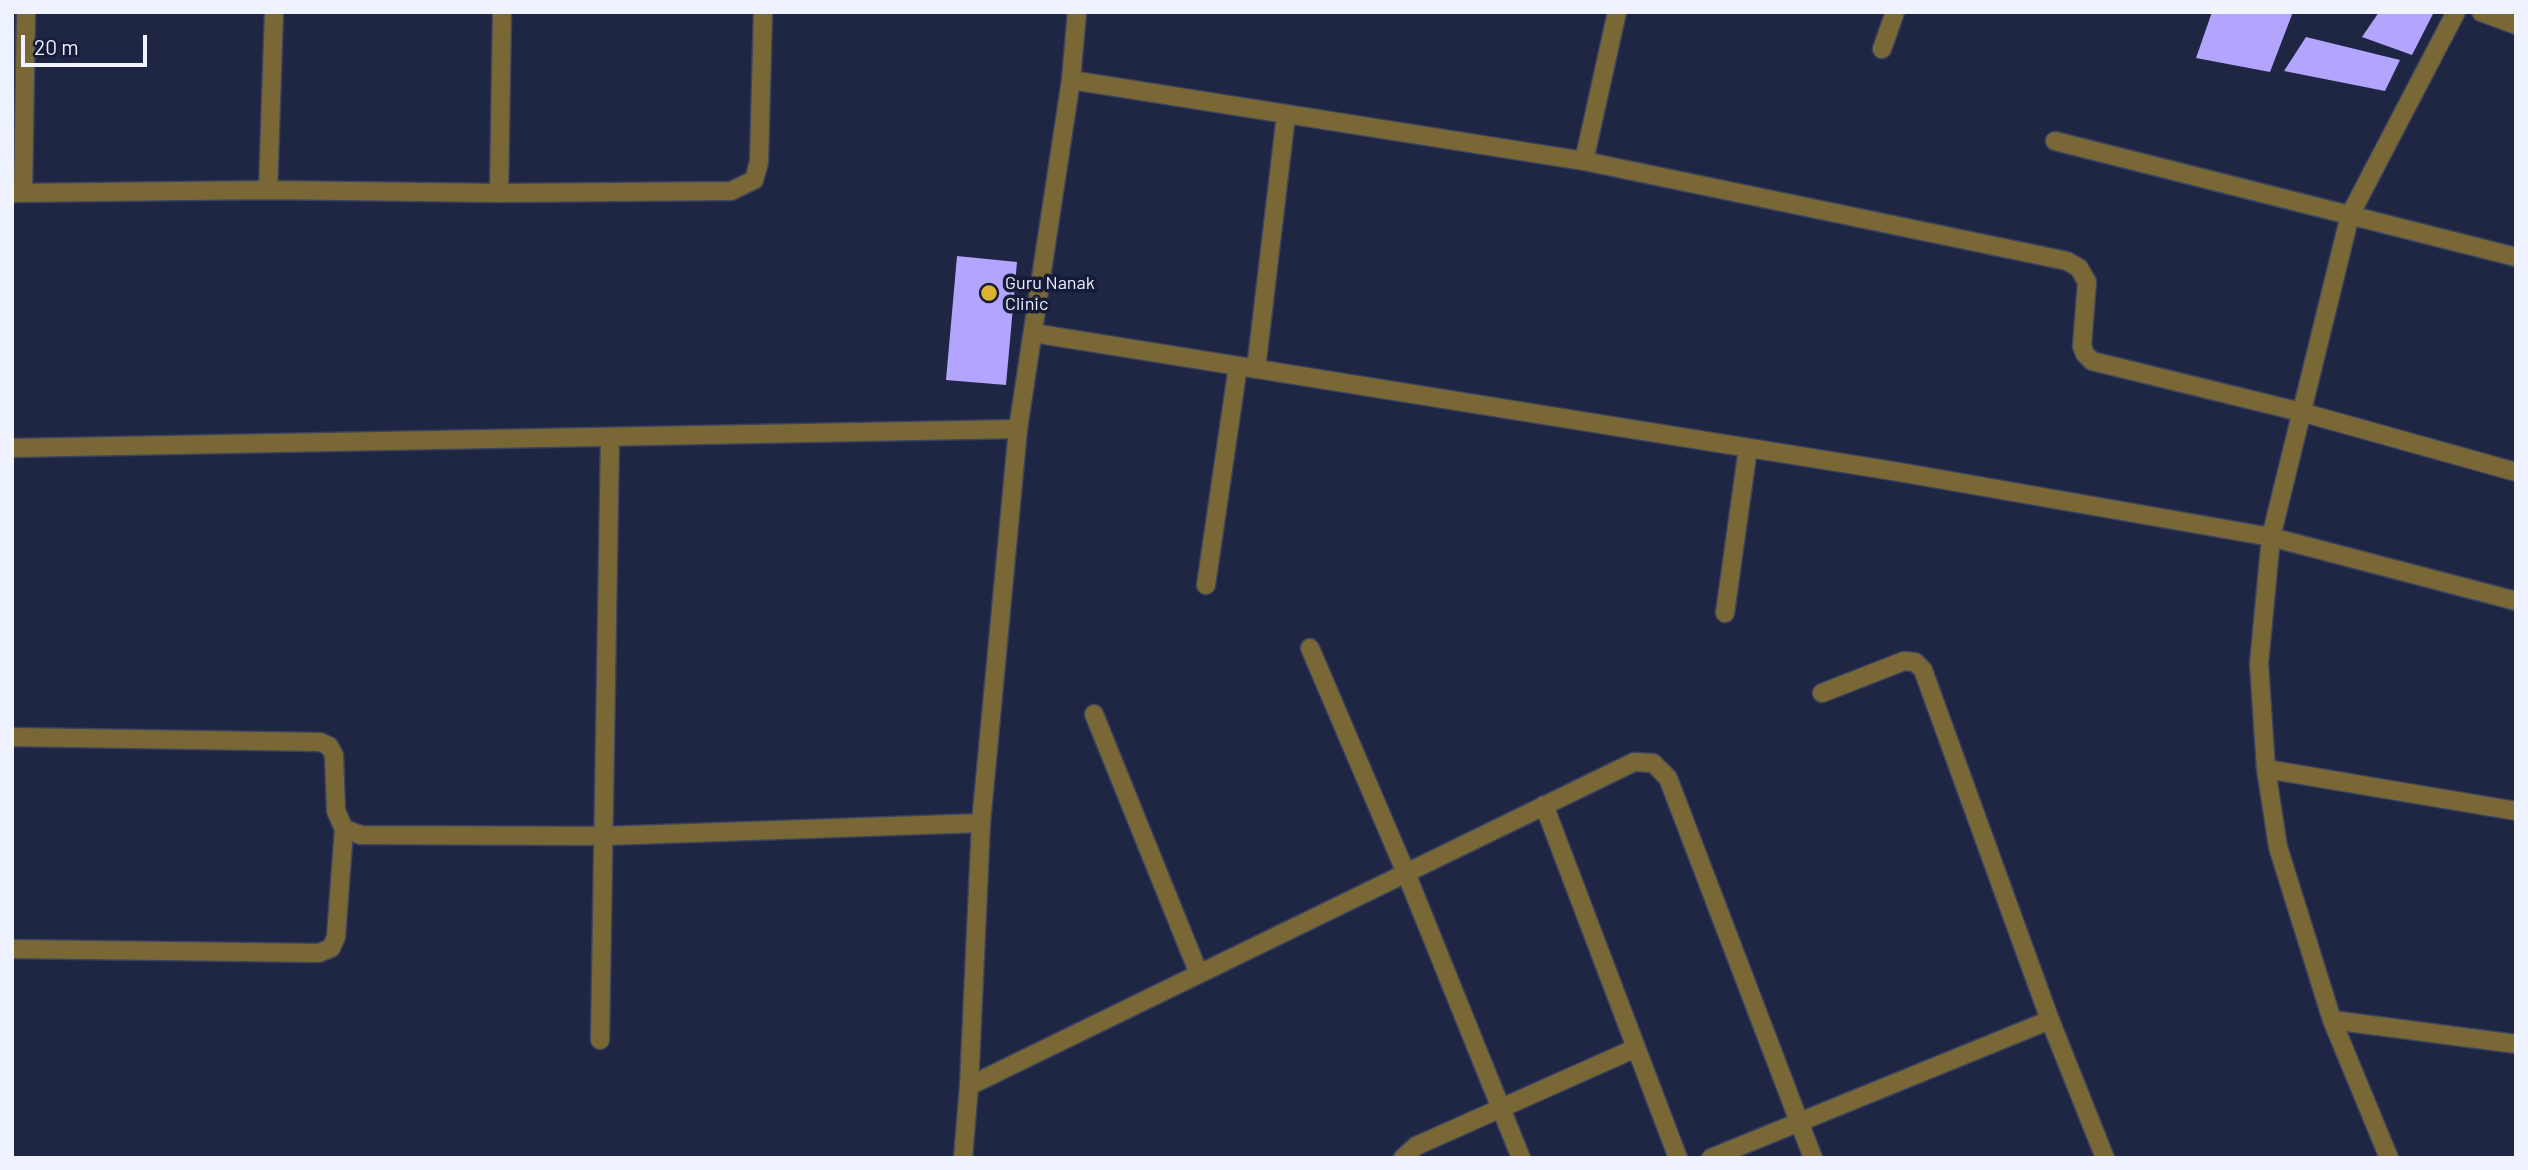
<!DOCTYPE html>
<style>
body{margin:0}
#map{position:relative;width:2528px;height:1170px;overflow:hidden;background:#1e2643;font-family:Barlow,sans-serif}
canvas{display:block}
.frame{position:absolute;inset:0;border:14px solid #eff3ff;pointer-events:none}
.scale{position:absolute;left:21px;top:35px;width:126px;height:32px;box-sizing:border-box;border:4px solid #eff3ff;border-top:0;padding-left:9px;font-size:21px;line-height:24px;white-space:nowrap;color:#eff3ff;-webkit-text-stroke:5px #151c38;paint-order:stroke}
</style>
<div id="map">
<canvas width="2528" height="1170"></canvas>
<div class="frame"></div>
<div class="scale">20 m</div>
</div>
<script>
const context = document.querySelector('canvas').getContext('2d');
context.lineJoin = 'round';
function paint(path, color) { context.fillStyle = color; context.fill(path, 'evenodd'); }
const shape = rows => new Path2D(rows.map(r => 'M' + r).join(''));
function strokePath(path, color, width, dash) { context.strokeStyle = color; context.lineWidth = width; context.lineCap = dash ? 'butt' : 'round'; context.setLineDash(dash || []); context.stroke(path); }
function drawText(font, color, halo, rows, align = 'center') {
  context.font = font + ' Barlow,sans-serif'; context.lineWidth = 7; context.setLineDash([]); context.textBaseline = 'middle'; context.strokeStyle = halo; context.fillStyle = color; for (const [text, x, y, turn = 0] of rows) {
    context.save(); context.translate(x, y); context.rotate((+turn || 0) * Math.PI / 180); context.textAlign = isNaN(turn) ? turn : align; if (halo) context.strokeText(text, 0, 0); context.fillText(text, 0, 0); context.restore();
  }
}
paint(shape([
 [2212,12,2293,12,2270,72,2196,58],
 [2379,12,2434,12,2412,55,2362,37],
 [2306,37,2400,60,2385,91,2284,71],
 [957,256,1017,262,1006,385,946,380]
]), '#b3a4fe');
const minor = shape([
 [2481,12,2516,25],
 [1882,49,1895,12],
 [1071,80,1584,161,2067,261,2079,268,2087,282,2082,346,2085,354,2092,361,2301,412,2516,472],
 [2055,141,2516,257],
 [1584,161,1617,12],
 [268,190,274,12],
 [23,192,26,12],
 [12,193,268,190,499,193,731,191,754,180,759,162,763,12],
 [499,193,502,12],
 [1033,333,1899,472,2271,537,2516,601],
 [1256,369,1286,115],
 [12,448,1018,429],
 [1206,585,1238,366],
 [1725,613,1748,448],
 [1310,648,1406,873,1521,1158],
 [1822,693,1904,661,1915,662,1923,670,2050,1020,2105,1158],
 [1094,714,1199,974],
 [12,737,320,742,329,746,334,755,336,811,344,829,361,835,604,836,981,823],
 [2266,769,2516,811],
 [1544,805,1678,1158],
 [12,949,319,953,331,948,336,937,344,829],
 [2332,1020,2516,1044],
 [600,1040,610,437],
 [969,1086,1634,762,1653,763,1668,778,1813,1158],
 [1403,1158,1416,1146,1636,1048],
 [1711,1158,2050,1020],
 [2389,1158,2332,1020,2278,847,2266,769,2259,664,2271,537,2350,215,2456,12]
]);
const tertiary = shape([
 [963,1158,969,1086,981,823,1018,429,1071,80,1077,12]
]);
strokePath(minor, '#3b435d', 21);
strokePath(tertiary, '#3b435d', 21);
strokePath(minor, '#796836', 18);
strokePath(tertiary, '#796836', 18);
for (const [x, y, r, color] of [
 [989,293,9,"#dab333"]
]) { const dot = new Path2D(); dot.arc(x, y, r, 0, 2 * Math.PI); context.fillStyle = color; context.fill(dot); strokePath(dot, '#151c38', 2.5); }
drawText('18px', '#eff3ff', '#151c38', [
 ["Guru Nanak",1005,283],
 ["Clinic",1005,304]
], 'left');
</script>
